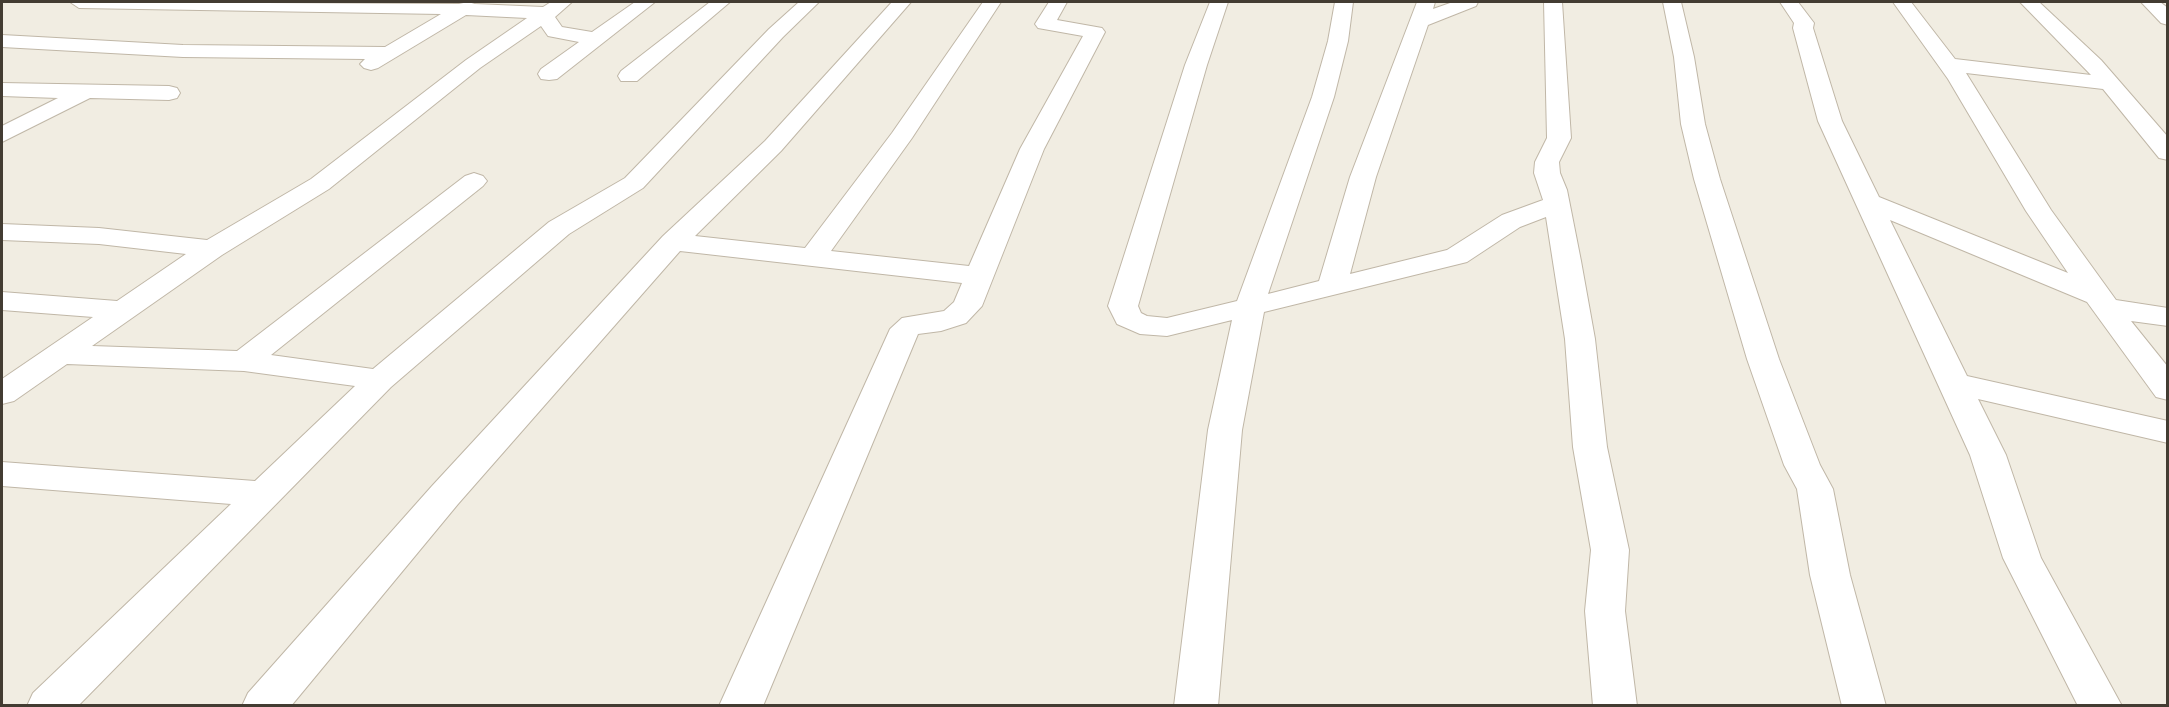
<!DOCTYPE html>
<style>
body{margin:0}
#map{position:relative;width:2169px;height:707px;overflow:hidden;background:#f1ede2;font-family:Arial,sans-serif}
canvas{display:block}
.frame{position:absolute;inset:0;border:3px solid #433c32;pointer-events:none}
</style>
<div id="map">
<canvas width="2169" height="707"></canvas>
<div class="frame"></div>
</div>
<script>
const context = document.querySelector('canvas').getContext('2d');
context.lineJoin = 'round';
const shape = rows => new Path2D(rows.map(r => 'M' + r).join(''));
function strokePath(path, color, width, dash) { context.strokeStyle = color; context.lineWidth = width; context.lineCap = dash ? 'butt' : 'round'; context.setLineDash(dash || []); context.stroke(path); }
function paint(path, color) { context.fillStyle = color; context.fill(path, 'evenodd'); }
const street = shape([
 [70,2,459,4,468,2,475,4,543,7,551,2,572,2,555,17,562,27,592,32,635,2,655,2,557,79,549,80,541,79,538,74,541,69,579,42,548,36,541,26,480,68,329,189,222,255,92,346,237,351,465,176,474,173,483,176,487,181,483,186,271,355,373,369,549,222,625,178,769,29,799,2,819,2,783,37,643,188,569,234,391,387,78,706,27,706,33,693,231,504,2,486,2,462,255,481,355,386,244,371,67,364,14,401,2,404,2,379,93,317,2,310,2,292,117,301,186,254,99,244,2,240,2,224,99,228,207,240,311,179,466,60,527,18,466,15,378,68,371,70,364,68,360,64,365,59,183,57,2,47,2,35,183,45,385,47,441,14,79,8,70,2],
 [710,2,730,2,637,81,621,81,618,76,621,71,710,2],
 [892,2,911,2,781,151,695,236,805,248,892,133,983,2,1001,2,912,138,831,251,969,266,1020,149,1083,36,1038,28,1035,24,1049,2,1067,2,1057,20,1102,28,1105,32,1044,149,982,306,966,323,941,331,918,334,763,706,719,706,890,329,902,318,944,311,954,302,962,283,680,251,458,504,291,706,242,706,248,693,432,486,663,236,765,141,892,2],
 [1210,2,1228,2,1207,65,1138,306,1141,313,1147,316,1167,318,1237,301,1312,97,1328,41,1335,2,1353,2,1348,41,1334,97,1268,294,1319,281,1350,177,1417,2,1435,2,1433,9,1453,2,1478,2,1476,6,1428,25,1376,177,1350,274,1447,250,1502,215,1543,200,1534,173,1535,162,1547,138,1544,2,1562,2,1571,138,1559,162,1560,173,1567,190,1581,261,1595,339,1607,447,1629,550,1625,611,1637,706,1593,706,1585,611,1591,550,1573,447,1565,339,1546,217,1520,227,1467,262,1264,312,1242,430,1218,706,1174,706,1208,430,1232,320,1167,336,1140,334,1117,324,1108,306,1185,65,1210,2],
 [1663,2,1681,2,1694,57,1705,124,1720,179,1779,359,1820,465,1833,489,1850,575,1886,706,1842,706,1810,575,1797,489,1784,465,1747,359,1694,179,1681,124,1674,57,1663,2],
 [1780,2,1798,2,1814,23,1813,28,1842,121,1879,197,2068,273,2026,211,1948,79,1893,2,1911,2,1955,59,2091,75,2020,2,2039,2,2101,60,2168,137,2168,160,2159,158,2103,89,1966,73,2051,210,2116,300,2168,308,2168,326,2131,321,2168,367,2168,400,2156,397,2087,302,1890,220,1967,376,2168,421,2168,443,1978,399,2006,455,2041,558,2122,706,2078,706,2003,558,1970,455,1818,121,1793,28,1794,23,1780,2],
 [2141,2,2160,2,2168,8,2168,25,2161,23,2141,2],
 [2,83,169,86,177,88,180,93,177,98,169,100,90,98,2,142,2,126,58,98,2,96,2,83]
]);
strokePath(street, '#c0b7a7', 2);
paint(street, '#fff');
</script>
